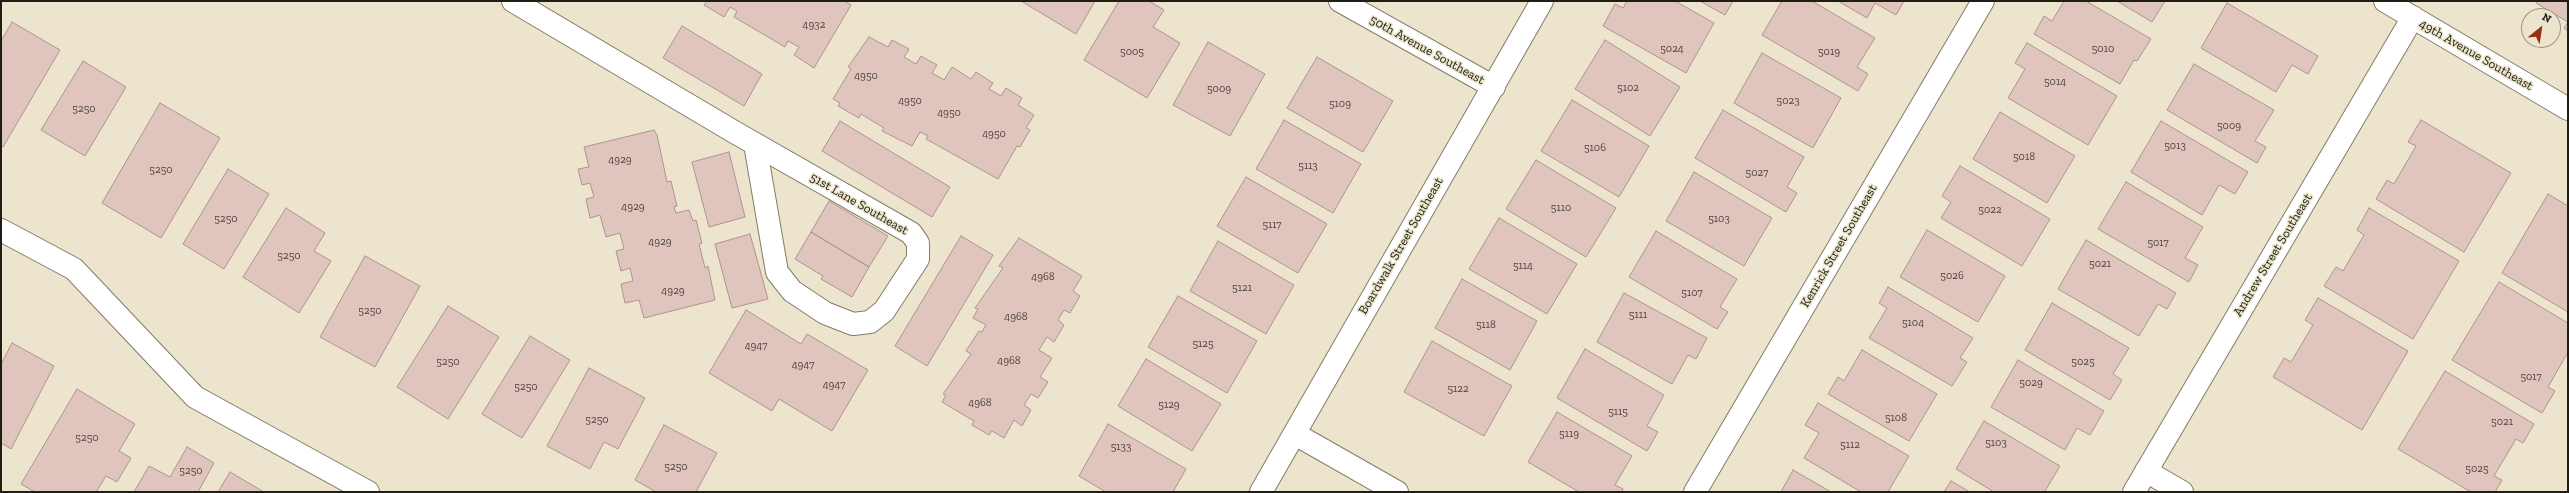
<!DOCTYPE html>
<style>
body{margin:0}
#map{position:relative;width:2569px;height:493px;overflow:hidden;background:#ece4cd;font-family:"Zilla Slab",serif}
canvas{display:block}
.frame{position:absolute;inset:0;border:2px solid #1f1d14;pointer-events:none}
.north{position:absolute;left:2521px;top:8px;width:40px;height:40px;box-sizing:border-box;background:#ece4cd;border:1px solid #9a9483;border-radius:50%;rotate:30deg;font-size:11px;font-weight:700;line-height:16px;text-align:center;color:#1f1d14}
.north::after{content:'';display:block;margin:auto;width:14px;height:18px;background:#972f16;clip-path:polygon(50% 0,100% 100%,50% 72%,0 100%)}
</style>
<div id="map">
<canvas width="2569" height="493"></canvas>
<div class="frame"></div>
<div class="north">N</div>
</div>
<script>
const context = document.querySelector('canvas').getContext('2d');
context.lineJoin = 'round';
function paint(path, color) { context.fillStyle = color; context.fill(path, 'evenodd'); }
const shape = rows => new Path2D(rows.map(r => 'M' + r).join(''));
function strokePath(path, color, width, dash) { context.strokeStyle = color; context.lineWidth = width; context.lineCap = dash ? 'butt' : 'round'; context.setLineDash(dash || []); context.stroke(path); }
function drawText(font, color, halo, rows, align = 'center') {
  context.font = font + ' "Zilla Slab",serif'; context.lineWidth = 3; context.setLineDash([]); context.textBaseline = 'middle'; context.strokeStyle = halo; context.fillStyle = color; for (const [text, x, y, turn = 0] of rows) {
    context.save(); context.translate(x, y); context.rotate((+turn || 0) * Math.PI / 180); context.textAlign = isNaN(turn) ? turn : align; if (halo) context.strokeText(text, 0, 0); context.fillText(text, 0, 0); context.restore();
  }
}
const building = shape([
 [707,1,845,1,851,5,814,68,794,55,799,47,788,41,785,47,734,17,737,11,730,7,724,17,704,5,707,1],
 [1021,1,1095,1,1076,34,1021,1],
 [1119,1,1149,1,1164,10,1153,27,1180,43,1147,98,1084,60,1119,1],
 [1627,1,1675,1,1714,23,1686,73,1603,26,1615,4,1623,8,1627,1],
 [1700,1,1733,1,1725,15,1700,1],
 [1782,1,1812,1,1875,38,1857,67,1868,74,1858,91,1762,35,1782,1],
 [1838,1,1904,1,1896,15,1875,3,1867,18,1838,1],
 [2064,1,2086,1,2151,39,2137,61,2134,60,2120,84,2034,34,2044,16,2052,21,2064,1],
 [2117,1,2165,1,2152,22,2117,1],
 [2537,1,2568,1,2568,31,2564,28,2568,22,2536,3,2537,1],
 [2227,3,2318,56,2308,74,2292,65,2276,92,2201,48,2227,3],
 [12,22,60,50,3,147,1,146,1,41,12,22],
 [682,26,762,74,744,106,663,58,682,26],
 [869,37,888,47,892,40,909,49,904,57,916,64,921,56,937,65,932,73,944,80,952,67,971,79,976,72,993,83,989,89,1001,96,1006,88,1022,98,1018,105,1034,115,1026,128,1030,130,1020,147,1017,146,998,179,926,139,928,136,920,132,912,146,882,131,884,128,861,114,859,118,838,106,840,103,833,99,851,69,848,67,869,37],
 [1605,40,1680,87,1650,136,1575,89,1605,40],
 [1208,42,1265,74,1230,136,1173,105,1208,42],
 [2027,43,2117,96,2088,145,2008,98,2025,69,2015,63,2027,43],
 [1762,53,1841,98,1813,148,1734,103,1762,53],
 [1317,57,1393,101,1363,152,1287,108,1317,57],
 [83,61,126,87,85,156,41,130,83,61],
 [2194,64,2274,110,2255,141,2266,147,2257,163,2167,110,2194,64],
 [1572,100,1649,146,1619,197,1541,151,1572,100],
 [160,103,220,138,161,238,102,203,160,103],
 [1723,110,1804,157,1787,187,1797,193,1786,212,1695,158,1723,110],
 [2000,112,2075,156,2047,203,1973,159,2000,112],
 [1284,120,1361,164,1333,213,1256,169,1284,120],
 [2421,120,2511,173,2464,252,2376,199,2387,180,2394,184,2416,146,2408,142,2421,120],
 [840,121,950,187,932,217,822,151,840,121],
 [2161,121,2248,172,2235,194,2219,185,2202,215,2131,172,2161,121],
 [654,130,657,135,667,182,671,181,677,206,674,207,676,213,689,210,693,221,696,220,702,243,699,244,705,268,708,266,715,300,644,318,639,300,625,303,621,284,633,281,630,268,621,271,616,251,624,249,620,233,606,237,600,215,590,218,586,199,594,197,590,183,582,185,578,169,589,167,584,147,654,130],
 [729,152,745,217,709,227,692,162,729,152],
 [1536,160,1616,208,1586,257,1506,209,1536,160],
 [1960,166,2050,219,2022,266,1941,218,1951,202,1942,196,1960,166],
 [228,169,269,194,224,269,183,244,228,169],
 [1694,172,1772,218,1744,266,1666,221,1694,172],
 [1246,177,1327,224,1298,273,1217,226,1246,177],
 [2126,182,2203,227,2185,258,2198,265,2189,282,2098,229,2126,182],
 [2548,194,2568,206,2568,312,2502,273,2548,194],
 [829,201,888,236,869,267,811,232,829,201],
 [286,208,325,233,314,251,331,261,299,313,243,277,286,208],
 [2369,208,2459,261,2413,339,2324,286,2336,267,2343,271,2364,235,2357,230,2369,208],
 [1499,218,1577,264,1547,314,1469,269,1499,218],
 [1927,230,2005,276,1978,322,1900,277,1927,230],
 [1656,231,1737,279,1720,307,1728,312,1717,329,1629,277,1656,231],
 [811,232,869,267,852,297,821,279,823,276,795,259,811,232],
 [750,234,768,299,732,308,715,244,750,234],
 [961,236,993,255,927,366,895,346,961,236],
 [1019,238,1082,276,1073,291,1080,296,1070,313,1064,310,1058,320,1064,325,1054,342,1047,337,1039,350,1052,358,1040,377,1048,382,1038,398,1031,394,1024,405,1031,410,1022,426,1014,420,1004,438,992,431,989,435,972,425,974,421,942,402,946,395,943,394,971,354,966,351,979,331,982,332,986,325,973,318,978,309,975,308,1003,268,999,266,1019,238],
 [2086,240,2176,293,2167,309,2158,304,2139,336,2058,289,2086,240],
 [1218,241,1294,285,1266,334,1190,291,1218,241],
 [365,256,420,286,375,367,320,337,365,256],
 [1462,279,1537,321,1510,370,1435,328,1462,279],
 [2499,282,2568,323,2568,352,2548,387,2555,391,2542,413,2452,360,2499,282],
 [1888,287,1973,338,1960,358,1967,362,1952,386,1869,338,1887,308,1879,303,1888,287],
 [1624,293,1707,338,1696,359,1688,355,1672,384,1597,342,1624,293],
 [1178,296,1257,341,1227,393,1148,347,1178,296],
 [2318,298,2408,351,2362,430,2273,377,2284,358,2291,362,2313,325,2305,320,2318,298],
 [2052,303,2129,348,2113,374,2122,380,2110,400,2025,350,2052,303],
 [448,306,499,337,448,419,397,387,448,306],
 [746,310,801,344,807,334,868,370,832,431,779,399,772,411,709,373,746,310],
 [530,336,570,360,522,438,482,414,530,336],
 [1432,341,1512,386,1484,436,1404,392,1432,341],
 [12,343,54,366,11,449,1,443,1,364,12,343],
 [1585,349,1664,395,1647,426,1658,432,1647,451,1557,398,1585,349],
 [1862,350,1937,394,1909,441,1828,394,1838,377,1844,381,1862,350],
 [1146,359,1221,404,1192,451,1118,406,1146,359],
 [2018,360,2104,411,2090,435,2077,428,2065,450,1991,407,2018,360],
 [589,368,645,398,618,449,604,442,590,469,547,446,589,368],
 [2445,371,2534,424,2523,443,2516,439,2494,476,2502,480,2495,492,2471,492,2398,449,2445,371],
 [77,389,135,424,119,451,131,458,117,482,106,476,96,492,35,492,21,484,77,389],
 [1818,403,1909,456,1888,492,1861,492,1804,458,1819,433,1805,425,1818,403],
 [1557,412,1632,456,1615,485,1623,489,1622,492,1579,492,1528,462,1557,412],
 [1984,421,2060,466,2045,491,2047,492,1994,492,1956,469,1984,421],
 [1108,424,1186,469,1173,492,1106,492,1079,476,1108,424],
 [664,425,717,453,696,492,656,492,635,480,664,425],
 [187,447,214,463,198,492,134,492,149,466,170,477,187,447],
 [1793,470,1831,492,1781,492,1793,470],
 [230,472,264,492,218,492,230,472],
 [1951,481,1970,492,1944,492,1951,481]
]);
paint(building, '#dfc5bd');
strokePath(building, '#ad948c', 1);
const minor = shape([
 [513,1,736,133,911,233,918,243,918,259,884,311,870,322,853,324,825,313,792,291,777,272,755,144],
 [1340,1,1494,87],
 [2385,1,2568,109],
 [1,230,74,269,195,397,368,492],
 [1295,434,1397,492],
 [2146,471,2182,492],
 [1261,492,1542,1],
 [1695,492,1983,1],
 [2134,492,2413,17]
]);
strokePath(minor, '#837c67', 24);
strokePath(minor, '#fff', 22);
drawText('11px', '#4f473e', null, [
 ["4932",814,25],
 ["5024",1672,49],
 ["5010",2103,49],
 ["5005",1132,52],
 ["5019",1829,52],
 ["4950",866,76],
 ["5014",2055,82],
 ["5102",1628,88],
 ["5009",1219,89],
 ["4950",910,101],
 ["5023",1788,101],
 ["5109",1340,104],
 ["5250",84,109],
 ["4950",949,113],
 ["5009",2229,126],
 ["4950",994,134],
 ["5013",2175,146],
 ["5106",1595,148],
 ["5018",2024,157],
 ["4929",620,160],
 ["5113",1308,166],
 ["5250",161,170],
 ["5027",1757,173],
 ["4929",633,207],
 ["5110",1561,208],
 ["5022",1990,210],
 ["5250",226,219],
 ["5103",1719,219],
 ["5117",1272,225],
 ["4929",660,242],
 ["5017",2158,243],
 ["5250",289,256],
 ["5021",2100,264],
 ["5114",1523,266],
 ["5026",1952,276],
 ["4968",1043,277],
 ["5121",1242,288],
 ["4929",673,291],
 ["5107",1692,293],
 ["5250",370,311],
 ["5111",1638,315],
 ["4968",1016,317],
 ["5104",1913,323],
 ["5118",1486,325],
 ["5125",1203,344],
 ["4947",756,346],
 ["4968",1009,361],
 ["5250",448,362],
 ["5025",2083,362],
 ["4947",803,365],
 ["5017",2531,377],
 ["5029",2031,383],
 ["4947",834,385],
 ["5250",526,387],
 ["5122",1458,389],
 ["4968",980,403],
 ["5129",1169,405],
 ["5115",1618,412],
 ["5108",1896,418],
 ["5250",597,420],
 ["5021",2502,422],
 ["5119",1569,434],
 ["5250",87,438],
 ["5103",1996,443],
 ["5112",1850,445],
 ["5133",1121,447],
 ["5250",676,467],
 ["5025",2477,469],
 ["5250",191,471]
]);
drawText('13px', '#1f1d14', '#ece4cd', [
 ["50th Avenue Southeast",1427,50,29],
 ["49th Avenue Southeast",2476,55,30],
 ["51st Lane Southeast",859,204,30],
 ["Boardwalk Street Southeast",1401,246,-60],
 ["Kenrick Street Southeast",1839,246,-60],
 ["Andrew Street Southeast",2273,255,-59]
]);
</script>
